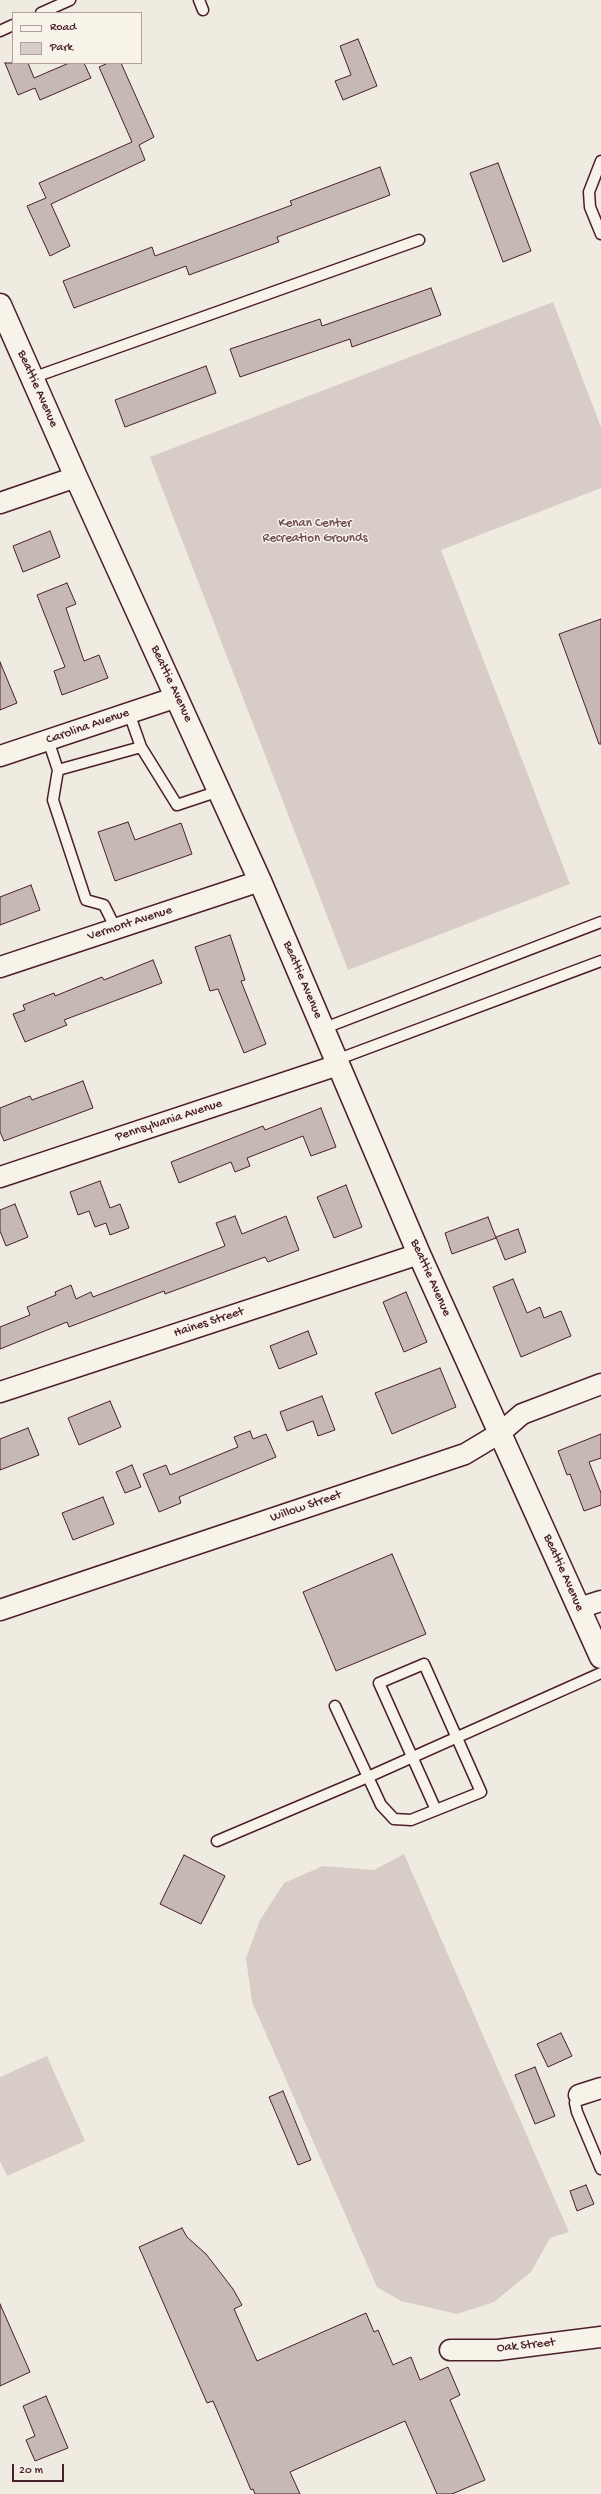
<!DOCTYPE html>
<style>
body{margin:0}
#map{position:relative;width:601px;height:2494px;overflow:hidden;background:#f0ebe0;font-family:"Gochi Hand",sans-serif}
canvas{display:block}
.legend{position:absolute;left:12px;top:12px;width:130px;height:52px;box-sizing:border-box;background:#f7f3e8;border:1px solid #b29e9c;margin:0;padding:5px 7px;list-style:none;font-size:12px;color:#4a1f2b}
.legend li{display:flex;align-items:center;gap:8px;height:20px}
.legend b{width:20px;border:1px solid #b29e9c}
.scale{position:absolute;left:12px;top:2464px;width:52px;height:18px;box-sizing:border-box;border:2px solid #4a1f2b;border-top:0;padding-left:5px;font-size:12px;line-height:14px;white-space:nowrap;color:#4a1f2b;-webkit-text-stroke:3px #f7f3e8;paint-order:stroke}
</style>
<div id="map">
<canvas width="601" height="2494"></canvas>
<ul class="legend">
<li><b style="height:5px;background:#f7f3e8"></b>Road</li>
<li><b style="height:11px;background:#d8cdc6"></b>Park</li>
</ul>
<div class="scale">20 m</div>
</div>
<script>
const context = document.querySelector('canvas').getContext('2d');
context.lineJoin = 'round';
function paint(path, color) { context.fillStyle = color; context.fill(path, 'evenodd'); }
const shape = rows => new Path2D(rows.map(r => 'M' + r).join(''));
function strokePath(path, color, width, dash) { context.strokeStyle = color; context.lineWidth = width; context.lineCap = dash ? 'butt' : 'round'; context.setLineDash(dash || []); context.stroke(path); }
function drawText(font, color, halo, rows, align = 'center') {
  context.font = font + ' "Gochi Hand",sans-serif'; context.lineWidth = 3; context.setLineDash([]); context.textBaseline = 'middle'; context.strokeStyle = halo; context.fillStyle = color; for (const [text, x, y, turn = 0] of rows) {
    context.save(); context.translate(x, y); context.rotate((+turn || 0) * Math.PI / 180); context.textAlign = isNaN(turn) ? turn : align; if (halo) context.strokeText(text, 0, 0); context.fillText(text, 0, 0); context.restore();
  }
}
paint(shape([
 [553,302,601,427,601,488,441,550,570,884,348,970,150,457],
 [404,1854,569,2232,550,2238,531,2272,494,2302,457,2314,401,2301,377,2287,252,2002,246,1958,260,1920,284,1883,323,1866,374,1870],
 [47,2056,85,2141,7,2176,0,2161,0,2077]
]), '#d8cdc6');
const building = shape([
 [358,39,377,86,343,100,335,81,351,75,340,46,358,39],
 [5,63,28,63,34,78,69,63,84,63,91,78,40,100,35,88,18,95,5,63],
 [108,63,121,63,154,137,139,145,145,160,51,204,70,246,50,256,27,206,46,198,39,183,132,142,99,67,108,63],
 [498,163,531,251,503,262,470,173,498,163],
 [380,167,390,195,277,237,279,242,189,275,186,266,74,308,63,281,152,247,155,256,292,205,290,201,380,167],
 [431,288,441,315,352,347,350,339,240,377,230,349,320,319,322,326,431,288],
 [206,366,216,393,125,427,115,400,206,366],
 [50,531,60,557,23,572,13,546,50,531],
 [67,583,76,604,66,608,84,661,99,655,108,678,62,695,54,671,65,667,37,595,67,583],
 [601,619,601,744,599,744,559,634,601,619],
 [0,662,17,703,0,710,0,662],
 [128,822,135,840,181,823,192,854,115,881,98,832,128,822],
 [31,885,40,910,0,925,0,897,31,885],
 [230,935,245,980,241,981,266,1044,244,1053,218,989,210,991,195,947,230,935],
 [153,960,162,983,64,1020,67,1025,25,1042,13,1014,25,1010,23,1005,54,993,55,996,102,977,104,980,153,960],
 [83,1081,93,1108,4,1141,0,1132,0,1108,30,1096,32,1100,83,1081],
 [321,1108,336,1147,311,1156,303,1136,247,1158,250,1166,235,1172,231,1162,179,1183,171,1162,263,1126,265,1130,321,1108],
 [100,1181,110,1208,120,1204,129,1228,110,1235,106,1223,95,1227,89,1211,78,1215,70,1192,100,1181],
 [346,1185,362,1227,334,1238,317,1197,346,1185],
 [15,1204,28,1237,6,1246,0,1231,0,1210,15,1204],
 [235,1216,242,1234,286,1216,299,1250,268,1262,265,1257,165,1294,164,1291,69,1327,67,1322,0,1349,0,1327,30,1315,27,1307,56,1295,55,1292,71,1285,76,1299,91,1292,93,1297,225,1246,216,1223,235,1216],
 [488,1217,496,1238,452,1254,445,1233,488,1217],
 [518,1229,526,1252,505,1260,496,1237,518,1229],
 [513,1279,527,1313,540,1307,544,1318,561,1311,571,1336,521,1357,493,1287,513,1279],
 [406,1292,427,1342,404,1352,383,1302,406,1292],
 [308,1331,317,1354,279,1369,270,1346,308,1331],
 [440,1368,456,1407,392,1434,375,1393,440,1368],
 [322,1396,335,1430,318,1436,313,1421,287,1431,280,1412,322,1396],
 [110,1401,121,1427,79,1445,68,1418,110,1401],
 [28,1428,39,1455,0,1470,0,1439,28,1428],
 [250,1431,253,1439,266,1434,276,1457,179,1497,181,1503,159,1512,143,1474,166,1465,170,1475,238,1447,234,1437,250,1431],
 [601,1434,601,1458,589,1462,601,1493,601,1505,584,1511,570,1474,567,1475,558,1451,601,1434],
 [132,1465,141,1487,125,1493,116,1472,132,1465],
 [103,1497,114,1524,73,1540,62,1513,103,1497],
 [392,1554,426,1634,336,1671,303,1592,392,1554],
 [184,1855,225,1876,201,1924,160,1904,184,1855],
 [561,2033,572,2056,548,2067,537,2044,561,2033],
 [535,2067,555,2116,535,2124,515,2075,535,2067],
 [283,2091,311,2160,298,2165,269,2097,283,2091],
 [586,2185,594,2204,577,2211,570,2191,586,2185],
 [182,2228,187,2237,206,2254,233,2289,242,2305,234,2309,257,2361,366,2313,374,2332,378,2330,393,2365,411,2357,420,2380,448,2367,460,2395,450,2400,485,2480,452,2494,437,2494,405,2421,290,2472,300,2494,255,2494,253,2489,251,2490,213,2401,207,2403,139,2247,182,2228],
 [0,2304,30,2372,0,2386,0,2304],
 [46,2396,68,2448,35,2461,26,2440,35,2436,23,2406,46,2396]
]);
paint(building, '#c6b8b3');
strokePath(building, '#4a1f2b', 1);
const lane = shape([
 [199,0,203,10],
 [41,13,70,0],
 [0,31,13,25],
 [601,161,589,192,590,207,601,234],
 [32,378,419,240],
 [48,740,58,770,53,800,86,900,104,905,116,929],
 [141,747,177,805,219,791],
 [58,770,141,747,129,713],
 [322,1029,601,922],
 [336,1060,601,961],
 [424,1664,481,1792,436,1810,379,1683,424,1664],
 [335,1706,368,1777,601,1673],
 [217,1841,368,1777,381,1805,394,1819,411,1820,436,1810],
 [579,2095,575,2103,577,2112,601,2169]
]);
const street = shape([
 [0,503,76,477],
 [0,756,177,697],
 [0,967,260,881],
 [0,1177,338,1065],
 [0,1392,419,1254],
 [579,1608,601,1601],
 [0,1610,465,1454,500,1433,522,1414,601,1384],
 [579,2095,601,2088],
 [450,2350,498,2350,601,2337]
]);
const secondary = shape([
 [0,305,76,477,260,881,419,1254,601,1657]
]);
strokePath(lane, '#4a1f2b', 13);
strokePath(street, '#4a1f2b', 23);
strokePath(secondary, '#4a1f2b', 25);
strokePath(lane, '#f7f3e8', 10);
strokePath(street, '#f7f3e8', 20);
strokePath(secondary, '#f7f3e8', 22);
drawText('13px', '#4a1f2b', '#f7f3e8', [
 ["Beattie Avenue",37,389,66],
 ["Beattie Avenue",171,684,65],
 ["Carolina Avenue",88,727,-19],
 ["Vermont Avenue",130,924,-18],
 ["Beattie Avenue",302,980,67],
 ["Pennsylvania Avenue",169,1121,-18],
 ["Beattie Avenue",430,1278,66],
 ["Haines Street",209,1323,-18],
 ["Willow Street",306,1507,-19],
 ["Beattie Avenue",563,1573,66],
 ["Oak Street",526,2346,-6]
]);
drawText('13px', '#6e4a52', '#f7f3e8', [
 ["Kenan Center",315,524],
 ["Recreation Grounds",315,539]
]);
</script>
